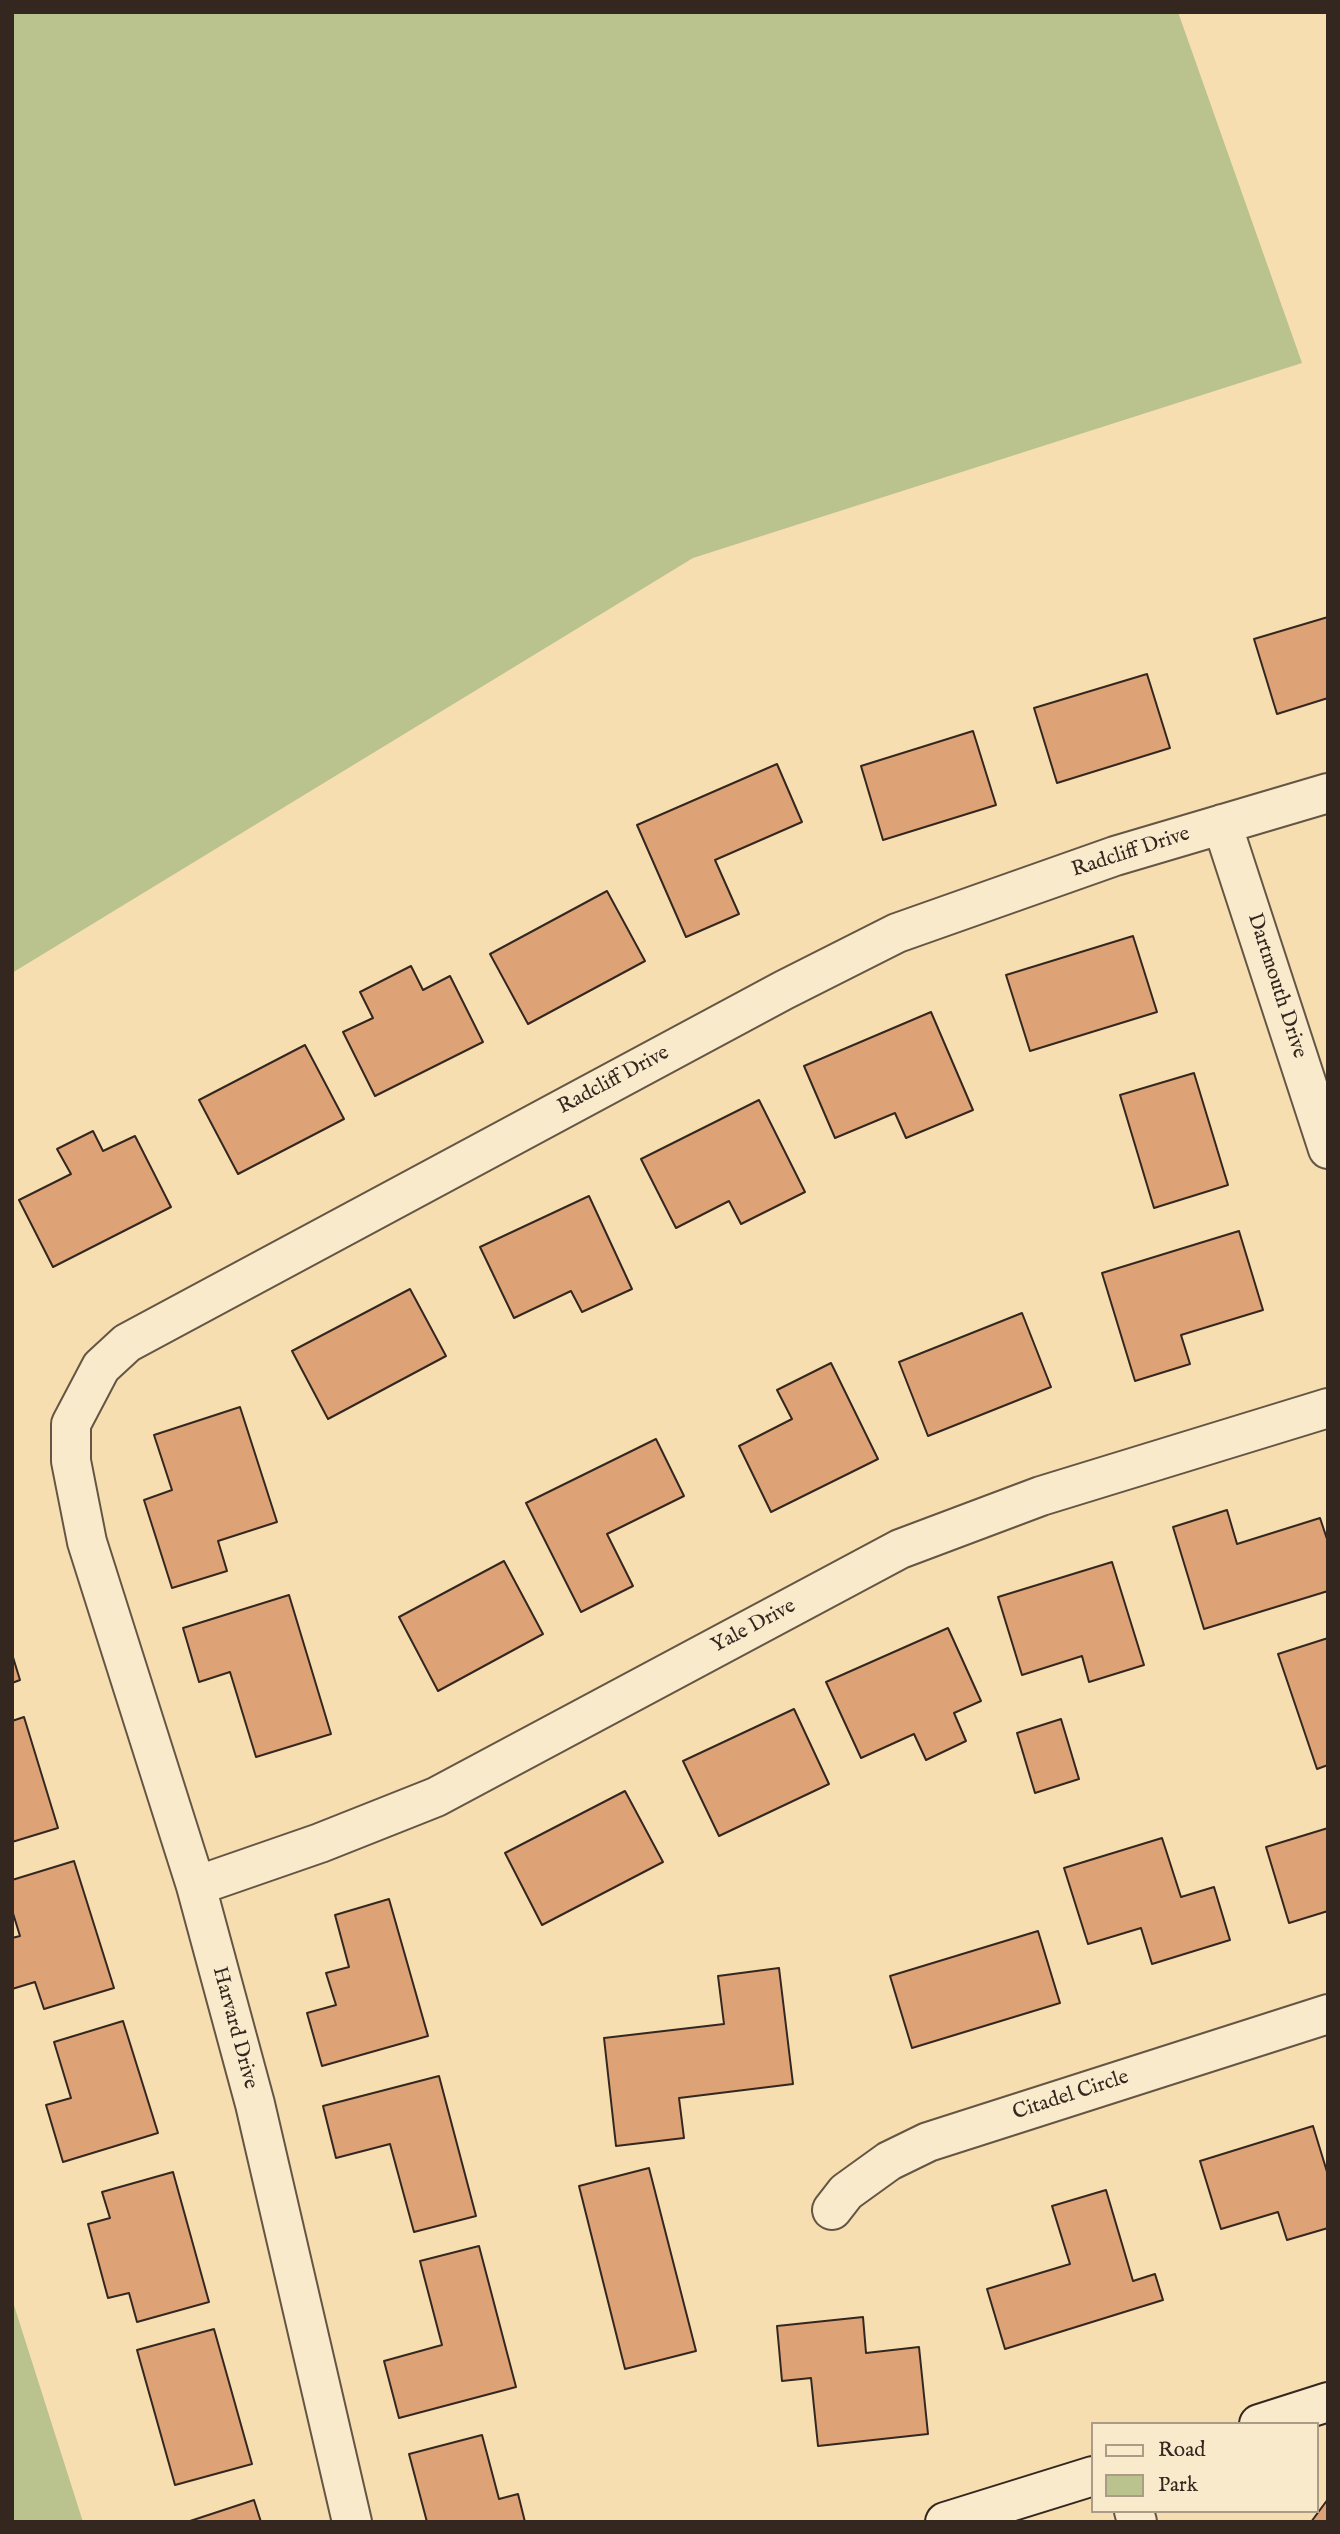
<!DOCTYPE html>
<style>
body{margin:0}
#map{position:relative;width:1340px;height:2534px;overflow:hidden;background:#f6deb0;font-family:"IM FELL English",serif}
canvas{display:block}
.frame{position:absolute;inset:0;border:14px solid #332720;pointer-events:none}
.legend{position:absolute;left:1091px;top:2422px;width:228px;height:91px;box-sizing:border-box;background:#f9eacc;border:2px solid #aa9c87;margin:0;padding:9px 12px;list-style:none;font-size:21px;color:#332720}
.legend li{display:flex;align-items:center;gap:14px;height:35px}
.legend b{width:35px;border:2px solid #aa9c87}
</style>
<div id="map">
<canvas width="1340" height="2534"></canvas>
<div class="frame"></div>
<ul class="legend">
<li><b style="height:9px;background:#f9eacc"></b>Road</li>
<li><b style="height:19px;background:#bac28d"></b>Park</li>
</ul>
</div>
<script>
const context = document.querySelector('canvas').getContext('2d');
context.lineJoin = 'round';
function paint(path, color) { context.fillStyle = color; context.fill(path, 'evenodd'); }
const shape = rows => new Path2D(rows.map(r => 'M' + r).join(''));
function strokePath(path, color, width, dash) { context.strokeStyle = color; context.lineWidth = width; context.lineCap = dash ? 'butt' : 'round'; context.setLineDash(dash || []); context.stroke(path); }
function drawText(font, color, halo, rows, align = 'center') {
  context.font = font + ' "IM FELL English",serif'; context.lineWidth = 6; context.setLineDash([]); context.textBaseline = 'middle'; context.strokeStyle = halo; context.fillStyle = color; for (const [text, x, y, turn = 0] of rows) {
    context.save(); context.translate(x, y); context.rotate((+turn || 0) * Math.PI / 180); context.textAlign = isNaN(turn) ? turn : align; if (halo) context.strokeText(text, 0, 0); context.fillText(text, 0, 0); context.restore();
  }
}
paint(shape([
 [12,12,1178,12,1302,363,693,558,12,973],
 [12,2299,83,2522,12,2522]
]), '#bac28d');
const building = shape([
 [1328,617,1328,698,1277,714,1254,639,1328,617],
 [1147,674,1170,748,1057,783,1034,708,1147,674],
 [973,731,996,805,883,840,861,766,973,731],
 [777,764,802,822,715,860,739,914,686,937,637,825,777,764],
 [607,891,645,961,528,1024,490,954,607,891],
 [1133,936,1157,1012,1030,1051,1006,975,1133,936],
 [411,966,423,990,450,976,483,1042,375,1096,343,1032,373,1018,360,992,411,966],
 [931,1012,973,1110,906,1138,895,1113,835,1138,804,1066,931,1012],
 [305,1045,344,1119,238,1174,199,1100,305,1045],
 [1194,1073,1228,1185,1154,1208,1120,1095,1194,1073],
 [759,1100,805,1192,741,1224,729,1201,676,1228,641,1159,759,1100],
 [93,1131,103,1151,135,1136,171,1207,53,1267,19,1200,71,1174,57,1149,93,1131],
 [589,1196,632,1289,582,1312,571,1291,514,1318,480,1247,589,1196],
 [1239,1231,1263,1310,1181,1335,1190,1364,1135,1381,1102,1273,1239,1231],
 [410,1289,446,1356,328,1419,292,1351,410,1289],
 [1022,1313,1051,1387,928,1436,899,1362,1022,1313],
 [831,1363,878,1459,771,1512,739,1446,792,1419,777,1390,831,1363],
 [240,1407,277,1522,218,1541,227,1571,172,1588,144,1500,172,1490,154,1435,240,1407],
 [656,1439,684,1496,607,1534,633,1586,581,1612,526,1503,656,1439],
 [1227,1510,1237,1544,1320,1518,1328,1542,1328,1591,1204,1629,1173,1527,1227,1510],
 [504,1561,543,1634,438,1691,399,1617,504,1561],
 [1112,1562,1144,1665,1089,1682,1082,1656,1022,1675,998,1597,1112,1562],
 [289,1595,331,1734,256,1757,230,1672,199,1682,183,1628,289,1595],
 [948,1628,981,1701,954,1713,966,1741,926,1760,914,1734,861,1758,826,1682,948,1628],
 [1328,1638,1328,1765,1317,1769,1278,1654,1328,1638],
 [12,1654,20,1680,12,1683,12,1654],
 [794,1709,829,1784,719,1836,683,1761,794,1709],
 [24,1717,58,1828,12,1842,12,1721,24,1717],
 [1061,1719,1079,1779,1035,1793,1017,1733,1061,1719],
 [625,1791,663,1862,542,1925,505,1853,625,1791],
 [1328,1828,1328,1911,1289,1923,1266,1847,1328,1828],
 [1162,1838,1181,1897,1214,1887,1230,1940,1152,1964,1141,1928,1088,1944,1064,1868,1162,1838],
 [74,1861,114,1988,44,2009,35,1982,12,1989,12,1938,20,1936,12,1910,12,1880,74,1861],
 [389,1899,428,2036,322,2066,307,2013,336,2005,326,1973,349,1967,335,1915,389,1899],
 [1038,1931,1060,2003,912,2048,890,1976,1038,1931],
 [779,1968,793,2084,679,2098,684,2138,616,2146,604,2038,724,2024,718,1976,779,1968],
 [123,2021,158,2133,63,2162,46,2105,71,2098,54,2042,123,2021],
 [439,2076,476,2216,414,2232,390,2144,336,2158,323,2106,439,2076],
 [1313,2126,1328,2175,1328,2228,1287,2240,1278,2212,1221,2229,1200,2161,1313,2126],
 [649,2168,696,2351,625,2369,579,2186,649,2168],
 [173,2172,209,2302,137,2322,129,2293,108,2298,88,2224,110,2218,102,2192,173,2172],
 [1106,2190,1133,2281,1155,2274,1163,2300,1005,2349,987,2289,1070,2264,1052,2206,1106,2190],
 [479,2246,516,2387,399,2418,384,2361,442,2345,420,2261,479,2246],
 [863,2317,866,2353,919,2347,928,2434,818,2446,811,2378,782,2381,777,2326,863,2317],
 [214,2329,252,2464,175,2485,137,2350,214,2329],
 [482,2435,499,2499,518,2494,525,2522,427,2522,409,2454,482,2435],
 [1328,2499,1328,2522,1311,2522,1328,2499],
 [254,2500,261,2522,187,2522,254,2500]
]);
paint(building, '#dea277');
strokePath(building, '#332720', 2);
const street = shape([
 [1222,824,1328,1149],
 [196,1886,320,1843,436,1797,900,1549,1041,1496,1328,1408],
 [832,2210,846,2192,889,2161,928,2142,1328,2014],
 [1134,2511,1137,2522],
 [352,2522,255,2104,196,1886,87,1542,71,1461,71,1424,101,1367,127,1343,784,990,897,933,1115,856,1328,793]
]);
const secondary = shape([
 [1259,2424,1328,2402],
 [945,2522,1093,2476]
]);
strokePath(street, '#645544', 42);
strokePath(secondary, '#332720', 42);
strokePath(street, '#f9eacc', 38);
strokePath(secondary, '#f9eacc', 38);
drawText('21px', '#332720', '#f9eacc', [
 ["Radcliff Drive",1131,853,-18],
 ["Dartmouth Drive",1276,986,72],
 ["Radcliff Drive",614,1081,-28],
 ["Yale Drive",754,1627,-28],
 ["Harvard Drive",234,2028,75],
 ["Citadel Circle",1071,2096,-18]
]);
</script>
